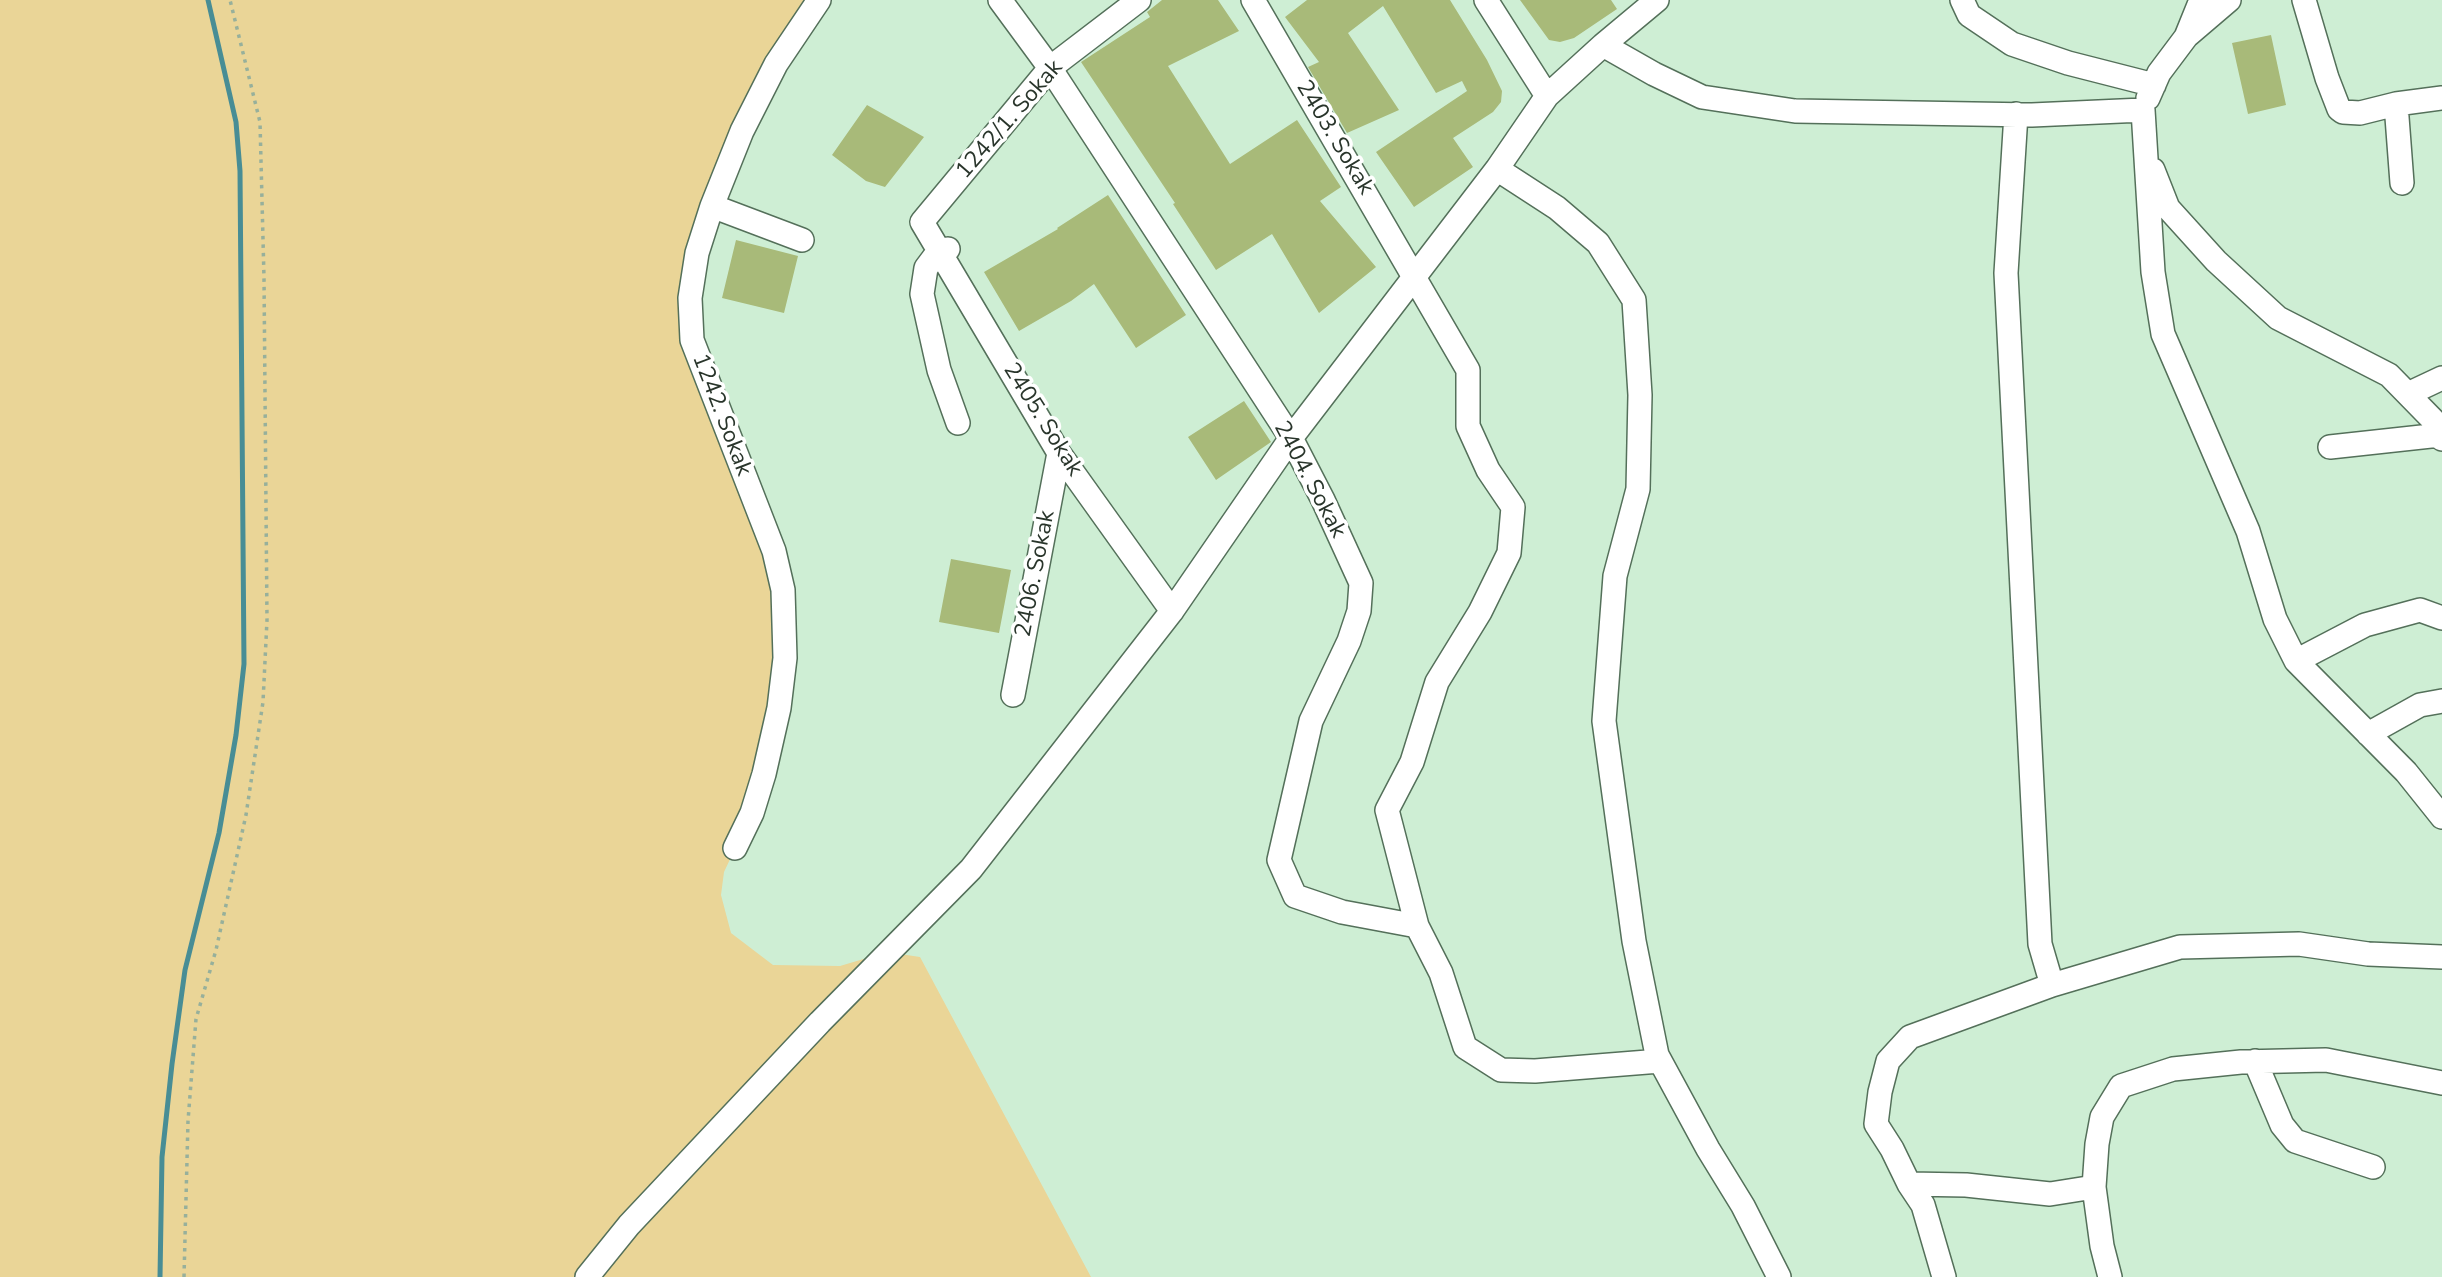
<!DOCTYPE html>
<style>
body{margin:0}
canvas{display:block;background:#ceeed4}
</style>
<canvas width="2442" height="1277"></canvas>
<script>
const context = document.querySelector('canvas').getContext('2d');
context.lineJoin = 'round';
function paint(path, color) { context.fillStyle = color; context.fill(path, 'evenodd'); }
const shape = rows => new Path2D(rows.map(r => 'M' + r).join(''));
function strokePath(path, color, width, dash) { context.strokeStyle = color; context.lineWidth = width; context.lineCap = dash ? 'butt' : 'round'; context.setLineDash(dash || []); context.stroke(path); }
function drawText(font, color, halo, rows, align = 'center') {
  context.font = font + ' "Nunito Sans",sans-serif'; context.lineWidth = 7; context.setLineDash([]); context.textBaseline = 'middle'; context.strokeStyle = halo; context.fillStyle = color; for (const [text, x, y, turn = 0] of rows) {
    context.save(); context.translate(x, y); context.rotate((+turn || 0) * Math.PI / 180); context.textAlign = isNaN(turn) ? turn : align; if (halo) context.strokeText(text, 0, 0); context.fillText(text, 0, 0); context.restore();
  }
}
paint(shape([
 [0,0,819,0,712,206,692,340,774,551,785,658,752,813,724,872,721,895,731,933,773,965,840,966,887,952,920,957,1091,1277,0,1277]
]), '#ead597');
strokePath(shape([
 [160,1277,162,1157,172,1064,185,970,219,833,236,735,244,664,240,171,236,122,208,0]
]), '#488d95', 5);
paint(shape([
 [1162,0,1218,0,1239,31,1168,66,1230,164,1297,120,1341,187,1320,201,1376,267,1319,313,1272,234,1216,270,1173,204,1175,203,1081,62,1150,17,1147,12],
 [1307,0,1450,0,1487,60,1502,91,1501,102,1493,112,1453,138,1473,167,1414,207,1376,152,1467,91,1462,81,1436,93,1383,6,1348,33,1399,110,1347,133,1308,67,1319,62,1285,17],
 [1520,0,1611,0,1617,9,1574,38,1560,42,1549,40],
 [2271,35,2286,105,2248,114,2232,43],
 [867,105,924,137,885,187,866,181,832,155],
 [1108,195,1186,315,1136,348,1094,284,1071,301,1019,331,984,272,1058,229,1057,228],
 [736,240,798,256,784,313,722,298],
 [1244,401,1271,442,1216,480,1188,437],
 [951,559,1011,570,999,633,939,622]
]), '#a8ba79');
const minor = shape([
 [1000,0,1050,68,1291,438,1323,500,1361,583,1359,611,1349,641,1311,721,1279,860,1295,896,1342,912,1417,926],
 [1139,0,1050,68,922,222,1059,453,1172,611],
 [1253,0,1468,370,1468,426,1488,470,1513,507,1509,553,1480,612,1437,682,1412,762,1387,810,1417,926,1441,973,1465,1047,1501,1070,1535,1071,1660,1061],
 [1486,0,1547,96],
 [1962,0,1969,15,2012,44,2068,63,2154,85],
 [2304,0,2327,78,2339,109,2343,112,2360,113,2396,104,2442,98],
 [2188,35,2229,0],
 [1603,45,1654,74,1702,97,1795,111,2032,115,2143,110,2153,272,2163,334,2248,531,2275,619,2296,661,2406,772,2442,817],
 [2148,98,2159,73,2186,37,2201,0],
 [2396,104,2402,183],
 [2016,114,2006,273,2040,944,2052,985],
 [1497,169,1557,208,1598,243,1634,300,1640,395,1638,489,1615,576,1604,721,1634,941,1657,1055,1708,1149,1743,1206,1779,1277],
 [2153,170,2168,208,2216,261,2278,318,2389,375,2433,420,2442,439],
 [712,206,802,240],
 [948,249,935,256,926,268,922,294,939,370,958,423],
 [2408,394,2442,378],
 [2330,447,2440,435],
 [2296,661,2365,625,2420,610,2442,618],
 [1013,695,1059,453],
 [2368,734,2420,705,2442,701],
 [735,848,752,813,764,774,779,708,785,658,783,590,774,551,692,340,690,298,697,253,712,206,742,131,776,64,819,0],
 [2255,1061,2282,1125,2295,1141,2373,1167],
 [1909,1184,1966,1185,2050,1194,2094,1187],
 [587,1277,629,1225,820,1022,971,869,1172,611,1291,438,1497,169,1547,96,1603,45,1657,0],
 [1944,1277,1923,1205,1909,1184,1892,1149,1876,1124,1880,1092,1888,1061,1910,1037,2052,985,2180,947,2299,944,2368,954,2442,957],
 [2110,1277,2102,1246,2094,1187,2097,1144,2102,1117,2121,1086,2173,1069,2241,1062,2326,1060,2442,1083]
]);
strokePath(minor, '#54705a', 26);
strokePath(shape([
 [184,1277,188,1121,196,1019,216,950,246,815,263,702,267,620,264,278,260,122,230,0]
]), '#97b09b', 3.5, [3.5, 5]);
strokePath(minor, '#fff', 23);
drawText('23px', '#29352b', '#fff', [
 ["1242/1. Sokak",1010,120,-49],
 ["2403. Sokak",1334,138,59],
 ["1242. Sokak",721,415,69],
 ["2405. Sokak",1042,420,58],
 ["2404. Sokak",1309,480,62],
 ["2406. Sokak",1036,574,-79]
]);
</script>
